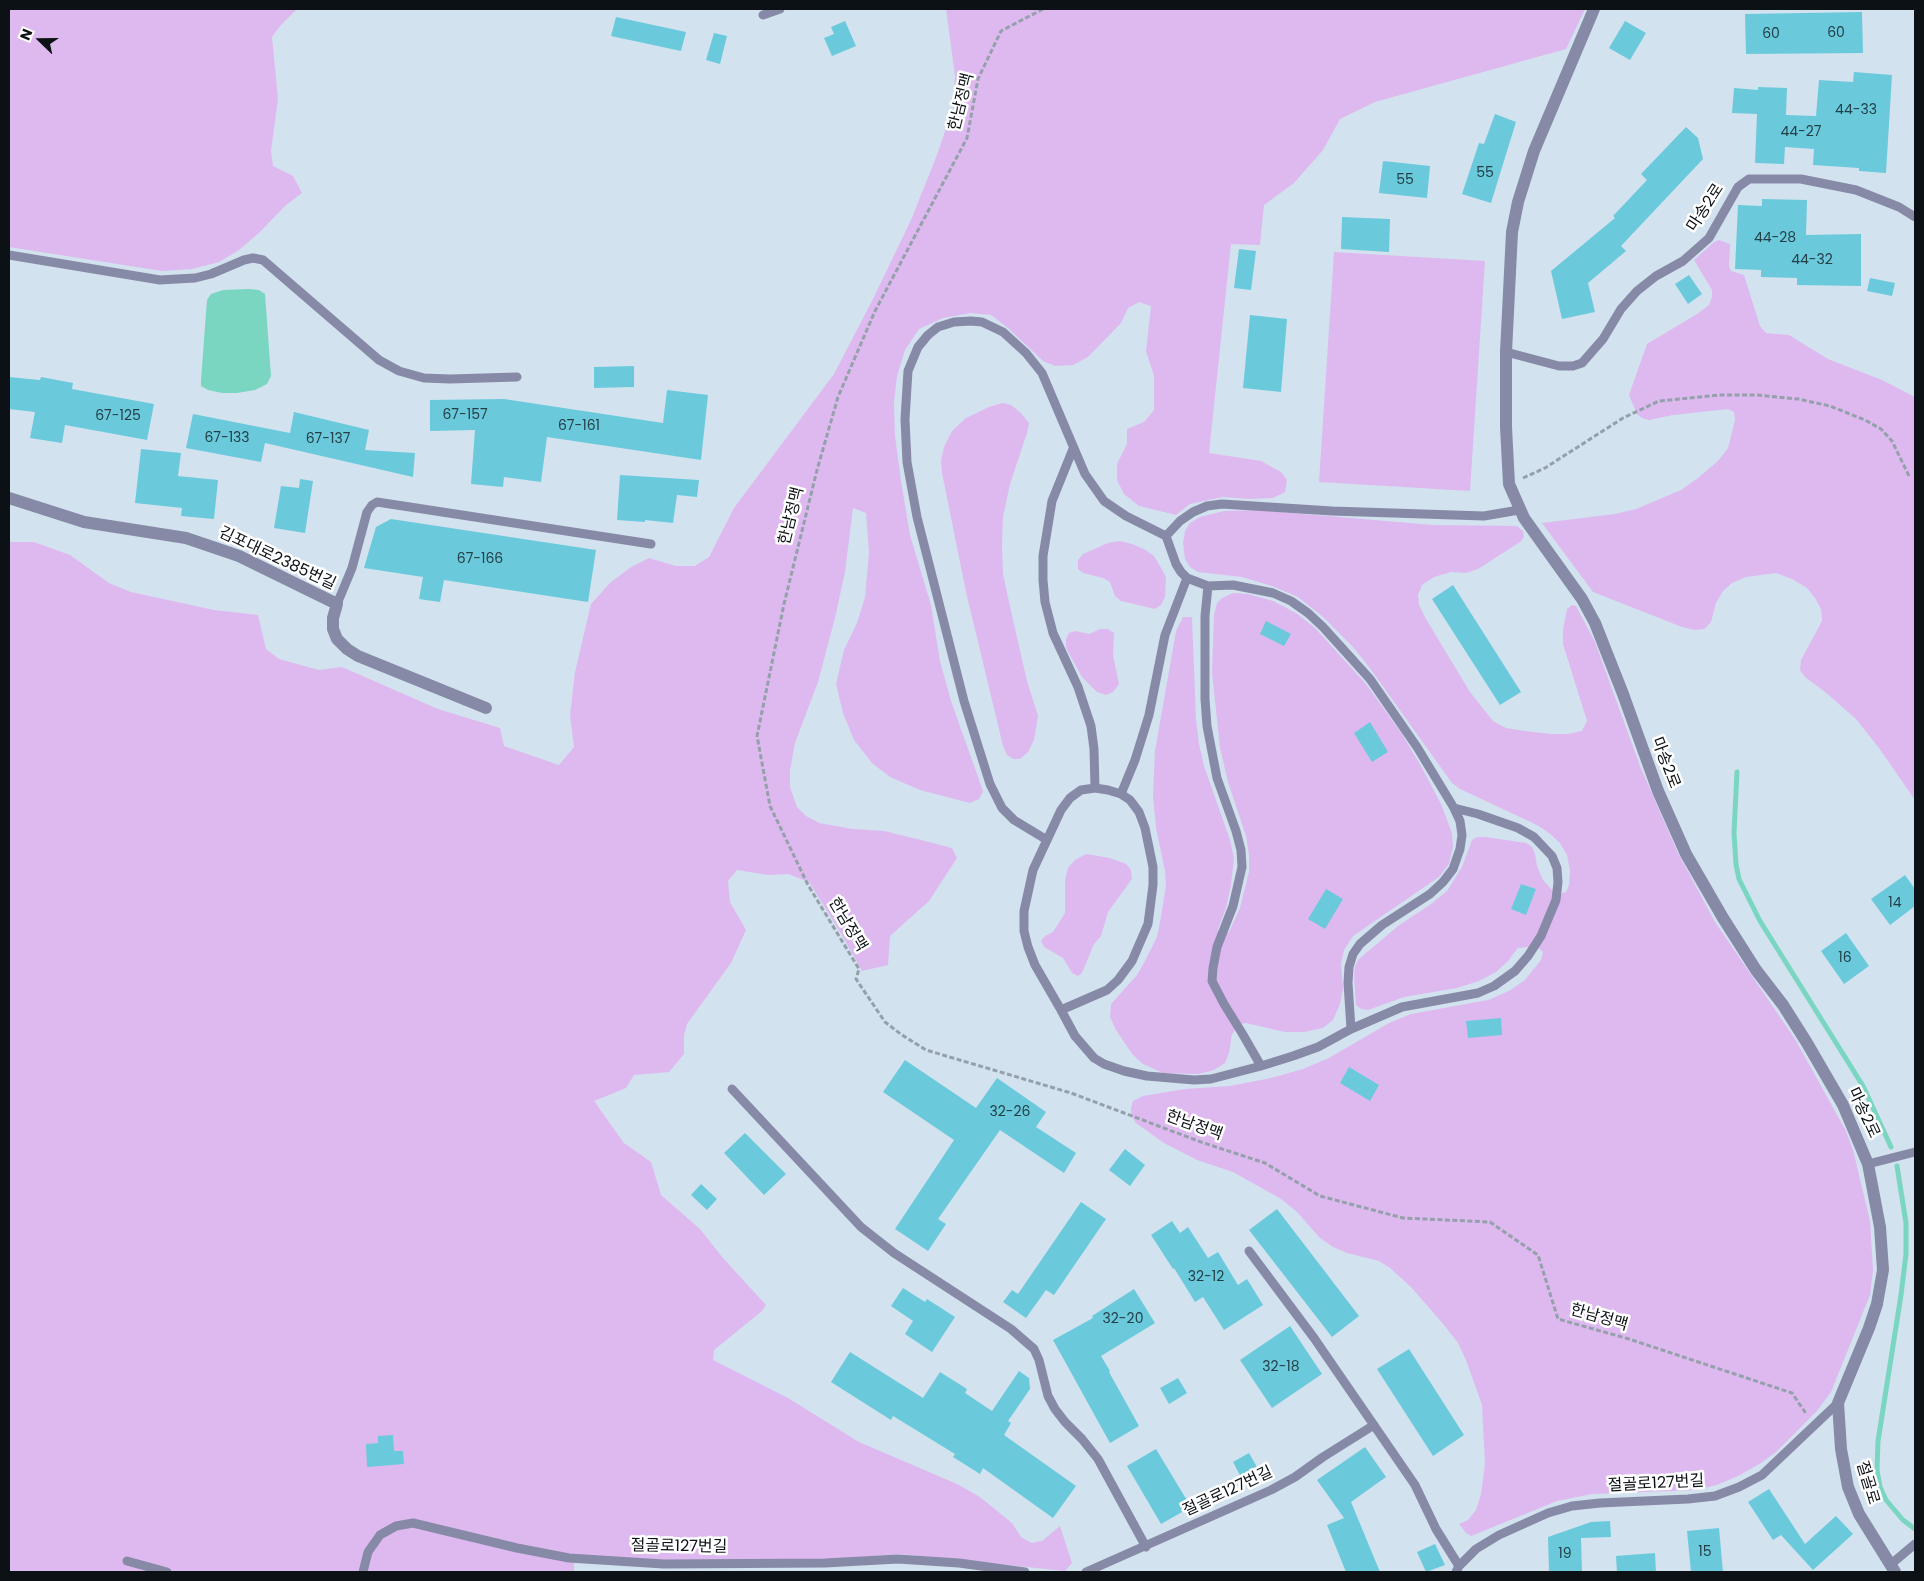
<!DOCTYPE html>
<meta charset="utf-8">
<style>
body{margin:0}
#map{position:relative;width:1924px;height:1581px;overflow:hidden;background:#d3e2ef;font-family:Poppins,sans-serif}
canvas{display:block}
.frame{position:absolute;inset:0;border:10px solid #0c1115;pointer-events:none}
.north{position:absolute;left:15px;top:15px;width:50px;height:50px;-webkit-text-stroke:4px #fff;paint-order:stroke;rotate:292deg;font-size:14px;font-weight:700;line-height:20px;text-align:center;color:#0c1115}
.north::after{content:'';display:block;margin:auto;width:18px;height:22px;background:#0c1115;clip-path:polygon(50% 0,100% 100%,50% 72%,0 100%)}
</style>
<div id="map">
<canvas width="1924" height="1581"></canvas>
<div class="frame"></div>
<div class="north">N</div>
</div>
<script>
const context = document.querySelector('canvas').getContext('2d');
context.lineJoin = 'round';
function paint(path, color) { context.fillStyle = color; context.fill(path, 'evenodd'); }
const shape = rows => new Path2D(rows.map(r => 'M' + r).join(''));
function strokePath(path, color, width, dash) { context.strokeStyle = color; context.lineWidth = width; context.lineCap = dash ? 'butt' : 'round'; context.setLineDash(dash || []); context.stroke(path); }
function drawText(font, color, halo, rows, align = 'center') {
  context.font = font + ' Poppins,"Noto Sans KR",sans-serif'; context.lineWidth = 5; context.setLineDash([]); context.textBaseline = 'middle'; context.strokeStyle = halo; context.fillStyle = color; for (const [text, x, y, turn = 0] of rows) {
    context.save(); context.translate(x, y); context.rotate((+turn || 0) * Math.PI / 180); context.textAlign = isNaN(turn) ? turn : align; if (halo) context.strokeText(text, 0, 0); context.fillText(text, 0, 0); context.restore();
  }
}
paint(shape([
 [9,9,297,9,280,26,272,37,278,99,271,151,273,166,293,176,302,193,285,206,260,232,239,250,219,262,192,269,162,271,9,247],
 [946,9,1585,9,1566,49,1375,102,1340,119,1323,150,1294,183,1264,205,1260,245,1231,244,1209,453,1261,461,1281,472,1287,480,1285,492,1273,498,1249,499,1223,497,1190,504,1176,515,1139,506,1124,494,1117,480,1117,464,1127,444,1127,429,1144,422,1154,410,1154,376,1146,351,1151,306,1139,302,1128,308,1121,323,1088,357,1073,365,1055,366,1043,361,1008,328,991,315,971,313,943,318,919,329,905,350,897,376,894,403,895,436,901,481,910,535,931,605,940,661,951,701,983,791,979,799,970,803,920,790,890,777,872,763,854,740,843,713,836,684,844,650,857,623,865,597,869,552,866,513,853,508,845,572,835,618,818,682,795,743,790,770,790,787,797,807,806,816,819,823,853,829,884,831,925,841,952,848,957,858,929,901,890,936,888,965,862,971,839,930,809,882,788,874,768,875,737,870,728,881,730,902,746,930,731,963,687,1024,684,1036,684,1054,669,1072,634,1075,626,1088,594,1101,624,1143,651,1162,661,1195,700,1229,723,1258,766,1305,762,1311,714,1350,713,1360,788,1398,859,1442,957,1484,980,1497,1012,1523,1021,1537,1032,1543,1042,1541,1060,1526,1072,1563,1065,1571,901,1554,803,1561,664,1564,574,1557,574,1572,9,1572,9,542,34,542,70,555,109,583,131,592,214,610,258,615,266,649,279,659,319,670,342,667,438,709,500,728,504,746,559,765,574,747,570,715,575,672,591,604,610,583,631,567,649,558,676,566,695,566,709,557,734,508,834,374,873,299,911,220,937,155,953,108,955,76],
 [1719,240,1730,244,1729,267,1731,271,1744,275,1760,326,1766,333,1789,335,1828,359,1882,380,1915,397,1915,800,1879,748,1856,719,1825,692,1805,677,1800,670,1801,660,1822,621,1821,609,1815,598,1807,588,1792,579,1776,573,1746,577,1732,583,1723,591,1716,603,1711,622,1704,629,1695,630,1682,627,1593,592,1542,523,1615,514,1636,509,1681,490,1698,478,1718,461,1728,448,1735,420,1734,412,1728,409,1673,415,1649,420,1642,418,1637,414,1629,395,1647,344,1697,314,1709,305,1712,297,1712,290,1694,260,1714,242],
 [1334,252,1485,261,1470,491,1319,482],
 [1002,403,1011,405,1021,413,1029,423,1027,433,1010,484,1003,517,1002,547,1003,574,1013,620,1027,681,1038,716,1034,740,1028,752,1020,759,1013,759,1007,755,1003,746,966,592,942,473,941,460,944,447,952,431,966,418,989,407],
 [1257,510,1433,525,1517,526,1523,531,1524,537,1520,542,1478,569,1466,573,1451,572,1434,577,1422,585,1418,595,1419,605,1426,619,1470,692,1493,721,1506,728,1525,731,1551,734,1568,734,1582,731,1587,721,1563,644,1563,630,1567,609,1572,605,1576,606,1595,642,1640,766,1677,851,1715,922,1795,1039,1846,1131,1853,1150,1870,1221,1873,1270,1870,1295,1831,1392,1817,1411,1776,1452,1761,1463,1740,1475,1717,1485,1695,1490,1592,1494,1557,1501,1471,1536,1466,1533,1459,1524,1468,1520,1476,1510,1481,1494,1485,1464,1482,1405,1466,1360,1458,1343,1444,1325,1411,1287,1390,1268,1379,1261,1347,1253,1333,1247,1320,1238,1297,1212,1281,1199,1233,1172,1197,1160,1164,1143,1136,1123,1131,1115,1131,1108,1133,1101,1143,1096,1185,1089,1230,1086,1271,1078,1303,1069,1329,1058,1389,1023,1411,1014,1488,1000,1509,991,1525,980,1541,960,1543,952,1540,949,1528,947,1518,948,1508,961,1496,972,1479,981,1457,988,1404,997,1368,1010,1361,1009,1356,1005,1354,975,1355,966,1359,959,1398,926,1431,904,1447,891,1462,867,1472,840,1477,837,1486,837,1526,843,1532,847,1535,854,1537,866,1543,880,1552,890,1558,894,1566,892,1569,885,1570,871,1567,855,1560,843,1549,833,1537,825,1460,789,1452,783,1369,667,1353,647,1322,616,1298,597,1272,586,1242,577,1198,572,1190,567,1185,559,1183,543,1185,531,1190,523,1200,517,1224,511],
 [1120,541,1132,544,1144,549,1154,556,1160,566,1166,577,1165,597,1161,605,1155,609,1121,601,1115,596,1110,582,1103,578,1083,573,1078,569,1078,560,1083,554,1108,543],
 [1233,593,1248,594,1273,601,1296,613,1315,628,1366,684,1402,734,1422,768,1441,804,1452,833,1453,847,1449,864,1439,877,1353,936,1344,950,1341,964,1343,988,1340,1004,1333,1020,1323,1028,1304,1032,1285,1032,1246,1023,1240,1024,1232,1034,1229,1053,1225,1063,1214,1070,1199,1074,1163,1073,1143,1064,1133,1055,1116,1030,1110,1017,1111,1004,1137,975,1144,963,1157,937,1161,917,1166,885,1165,871,1156,828,1153,796,1155,751,1176,631,1183,617,1192,617,1196,719,1199,744,1204,766,1230,840,1234,858,1231,885,1226,908,1218,929,1218,935,1222,936,1229,932,1240,908,1249,872,1249,855,1246,836,1228,782,1220,748,1212,673,1214,615,1217,603,1222,598],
 [1100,629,1108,629,1114,633,1113,655,1119,684,1113,692,1106,695,1097,692,1082,677,1066,648,1066,639,1069,633,1075,631,1089,634],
 [1086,854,1110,858,1126,864,1131,870,1132,879,1108,912,1101,936,1094,944,1082,973,1078,976,1072,973,1063,958,1044,947,1041,941,1045,936,1053,932,1065,913,1065,880,1068,868,1075,860]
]), '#deb9f0');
paint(shape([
 [249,289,259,290,265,294,271,376,267,384,255,390,237,393,222,393,208,390,201,386,201,380,207,300,211,294,223,290]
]), '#7ad6c1');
strokePath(shape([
 [1737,772,1734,833,1736,864,1739,879,1760,921,1863,1086,1891,1147],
 [1897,1166,1906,1223,1906,1254,1901,1295,1878,1441,1877,1470,1880,1487,1886,1500,1903,1520,1915,1529]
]), '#7ad6c1', 5);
paint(shape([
 [1862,12,1863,53,1746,54,1745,14],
 [616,17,686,32,681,51,611,36],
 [845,21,856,46,832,56,824,38,834,34,831,27],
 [1625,21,1646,33,1630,60,1609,48],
 [714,33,727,36,720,64,706,60],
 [1854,72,1892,75,1886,173,1859,171,1859,168,1813,165,1814,149,1785,147,1784,164,1755,163,1757,114,1732,113,1734,88,1758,90,1758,87,1787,88,1786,115,1816,116,1819,80,1853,82],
 [1495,114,1516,122,1491,203,1462,194,1479,143,1484,144],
 [1686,127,1698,138,1703,159,1621,246,1626,251,1588,283,1595,312,1562,319,1551,271,1615,218,1613,216,1647,180,1641,174],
 [1383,161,1430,166,1427,198,1379,193],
 [1762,199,1807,200,1806,235,1861,234,1861,286,1797,285,1797,278,1761,277,1761,270,1735,269,1738,205,1762,206],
 [1342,217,1390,219,1389,252,1341,249],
 [1239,249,1256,251,1251,290,1234,288],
 [1689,275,1702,294,1688,304,1675,284],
 [1870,278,1895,283,1892,296,1867,291],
 [1250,315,1287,319,1281,392,1243,388],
 [634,366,634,387,594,388,594,367],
 [9,377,40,380,41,377,73,383,72,389,154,404,147,440,65,425,62,443,30,438,35,412,9,409],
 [667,390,708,395,701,460,547,437,541,482,504,477,503,487,471,484,475,430,430,431,430,400,504,399,663,423],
 [294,412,369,430,365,450,415,453,413,477,265,443,261,462,186,448,193,414,290,433],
 [141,449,181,453,178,476,218,480,214,519,181,516,182,508,135,503],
 [620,475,699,480,697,497,677,495,673,523,645,520,645,522,617,520],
 [300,479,313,481,305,533,274,528,281,486,299,488],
 [391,519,596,550,588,602,444,580,440,602,419,599,423,577,364,568,376,527],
 [1453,585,1521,692,1500,705,1432,599],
 [1266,621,1291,634,1284,646,1260,634],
 [1370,722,1388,752,1372,762,1354,733],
 [1905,875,1915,889,1915,906,1890,925,1871,899],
 [1521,884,1536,889,1526,915,1511,909],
 [1326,889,1343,899,1325,929,1308,919],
 [1846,933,1869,966,1844,984,1821,951],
 [1501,1018,1502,1035,1468,1038,1466,1021],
 [905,1060,976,1108,997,1078,1046,1112,1036,1127,1076,1153,1064,1173,1000,1130,938,1219,946,1224,928,1251,895,1229,954,1140,883,1092],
 [1349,1067,1379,1085,1370,1101,1340,1083],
 [745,1133,786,1174,764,1195,724,1153],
 [1125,1149,1145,1165,1130,1186,1109,1170],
 [701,1184,717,1199,707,1210,691,1195],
 [1081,1202,1106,1219,1054,1295,1046,1290,1026,1318,1003,1302,1012,1290,1018,1294],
 [1277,1209,1359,1316,1332,1337,1249,1230],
 [1172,1221,1180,1233,1188,1227,1208,1258,1218,1252,1238,1285,1247,1279,1263,1305,1224,1330,1203,1297,1195,1302,1174,1268,1173,1269,1151,1235],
 [903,1288,925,1302,927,1299,955,1317,932,1352,905,1334,913,1321,891,1306],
 [1134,1289,1155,1323,1101,1356,1110,1371,1109,1372,1139,1426,1110,1443,1053,1340,1093,1318,1092,1316],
 [1290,1326,1322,1374,1272,1408,1240,1360],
 [1409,1349,1464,1435,1433,1456,1377,1369],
 [850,1352,923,1398,940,1372,967,1389,965,1393,992,1411,1019,1371,1029,1378,1030,1389,1008,1421,1011,1423,1004,1435,1076,1486,1053,1518,983,1468,980,1474,953,1457,955,1454,893,1416,891,1420,831,1382],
 [1178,1378,1187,1393,1169,1404,1160,1388],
 [393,1435,394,1451,403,1451,404,1464,367,1467,366,1444,378,1443,378,1436],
 [1365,1447,1386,1477,1351,1502,1380,1572,1346,1572,1327,1525,1344,1518,1317,1480],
 [1156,1449,1191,1507,1161,1524,1127,1466],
 [1249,1453,1262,1476,1245,1485,1233,1462],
 [1769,1489,1805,1544,1836,1516,1853,1534,1813,1570,1781,1535,1773,1540,1748,1502],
 [1610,1521,1611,1537,1581,1538,1582,1572,1549,1572,1548,1537,1591,1522],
 [1719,1528,1723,1572,1691,1572,1687,1531],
 [1435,1544,1445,1565,1426,1572,1417,1552],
 [1655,1553,1656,1572,1617,1572,1616,1556]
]), '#6acadc');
strokePath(shape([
 [1043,9,1001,31,978,79,967,138,875,311,838,397,817,470,784,604,757,736,770,806,808,885,859,969,856,979,885,1022,902,1035,926,1050,1071,1093,1201,1142,1265,1163,1320,1196,1403,1218,1490,1222,1538,1255,1558,1319,1629,1339,1792,1393,1807,1415],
 [1523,478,1545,468,1623,418,1659,401,1719,395,1756,395,1798,399,1830,406,1865,420,1881,429,1892,441,1909,476]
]), '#94a0aa', 3, [5, 2.5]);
strokePath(shape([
 [763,15,780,9],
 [9,255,160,280,195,278,211,274,244,260,253,258,263,260,379,360,399,371,424,378,450,379,517,377],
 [971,321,982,322,1003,332,1026,353,1042,373,1085,474,1104,501,1126,516,1166,536,1176,564,1181,572,1187,578,1208,586,1205,616,1205,699,1207,726,1217,778,1236,831,1241,850,1242,867,1233,906,1217,947,1213,968,1212,981,1224,1004,1242,1033,1261,1066,1211,1079,1194,1080,1147,1076,1124,1071,1104,1064,1094,1058,1075,1036,1061,1010,1107,990,1118,980,1132,961,1148,924,1153,885,1153,867,1145,828,1139,812,1130,800,1121,794,1108,790,1095,788,1081,790,1070,798,1061,810,1047,840,1014,820,1002,808,990,784,964,701,917,517,907,462,905,419,908,371,918,347,928,335,938,327,954,322,971,321],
 [1506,352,1559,366,1573,366,1582,363,1603,339,1621,309,1637,291,1656,276,1683,261,1709,238,1738,187,1749,179,1801,179,1856,190,1899,207,1915,217],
 [1073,449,1052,501,1043,556,1043,580,1045,602,1053,633,1078,687,1091,726,1094,749,1095,788],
 [1166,536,1180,521,1193,512,1207,506,1222,504,1332,511,1484,516,1519,510],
 [1208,586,1233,585,1273,593,1291,601,1308,613,1323,627,1370,679,1417,747,1454,808,1460,821,1462,835,1460,849,1453,869,1443,882,1430,894,1382,925,1360,944,1353,954,1349,967,1348,983,1351,1029,1318,1047,1293,1056,1261,1066],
 [337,604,352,568,367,512,372,505,377,502,651,544],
 [1121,794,1135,760,1149,715,1165,635,1187,578],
 [1047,840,1033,870,1024,911,1024,931,1028,947,1035,965,1061,1010],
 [1351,1029,1402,1007,1478,993,1494,986,1515,971,1528,956,1541,936,1556,900,1558,882,1557,868,1552,856,1534,837,1518,828,1478,814,1454,808],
 [732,1089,861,1227,894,1253,1011,1329,1034,1349,1039,1360,1048,1396,1055,1409,1065,1422,1082,1439,1098,1459,1146,1547],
 [1868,1164,1915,1152],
 [1249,1251,1314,1338,1415,1485,1436,1529,1459,1566],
 [127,1561,167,1572],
 [1890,1565,1915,1544],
 [363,1572,368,1552,380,1535,396,1526,413,1523,517,1548,569,1558,664,1564,825,1563,898,1559,959,1563,1025,1572],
 [1086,1572,1271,1490,1295,1477,1323,1457,1374,1425],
 [1456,1572,1459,1566,1476,1549,1499,1535,1548,1513,1572,1506,1600,1503,1688,1499,1715,1496,1739,1487,1762,1475,1838,1403]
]), '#878aa6', 9);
strokePath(shape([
 [1594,9,1534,151,1518,202,1512,232,1506,352,1506,427,1509,484,1524,518,1582,599,1595,623,1623,694,1658,791,1686,854,1723,918,1756,970,1783,1005,1807,1043,1843,1105,1868,1164,1880,1227,1883,1270,1877,1304,1869,1328,1838,1403,1841,1449,1848,1487,1859,1514,1895,1572],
 [9,498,84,522,186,538,239,556,337,604,333,618,333,629,337,639,347,649,358,656,486,708]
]), '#878aa6', 12);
drawText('14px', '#243f47', null, [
 ["60",1836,33],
 ["60",1771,34],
 ["44-33",1856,110],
 ["44-27",1801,132],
 ["55",1485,173],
 ["55",1405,180],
 ["44-28",1775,238],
 ["44-32",1812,260],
 ["67-157",465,415],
 ["67-125",118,416],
 ["67-161",579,426],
 ["67-133",227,438],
 ["67-137",328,439],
 ["67-166",480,559],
 ["14",1895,903],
 ["16",1845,958],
 ["32-26",1010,1112],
 ["32-12",1206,1277],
 ["32-20",1123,1319],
 ["32-18",1281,1367],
 ["15",1705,1552],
 ["19",1565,1554]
]);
drawText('16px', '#0c1115', '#fff', [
 ["한남정맥",962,102,-76],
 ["마송2로",1706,208,-57],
 ["한남정맥",792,516,-76],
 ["김포대로2385번길",277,559,25],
 ["마송2로",1665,763,69],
 ["한남정맥",847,925,59],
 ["마송2로",1863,1113,65],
 ["한남정맥",1194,1126,20],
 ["한남정맥",1599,1318,16],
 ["절골로",1867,1483,73],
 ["절골로127번길",1656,1484,-3],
 ["절골로127번길",1228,1492,-25],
 ["절골로127번길",679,1547,1]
]);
</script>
